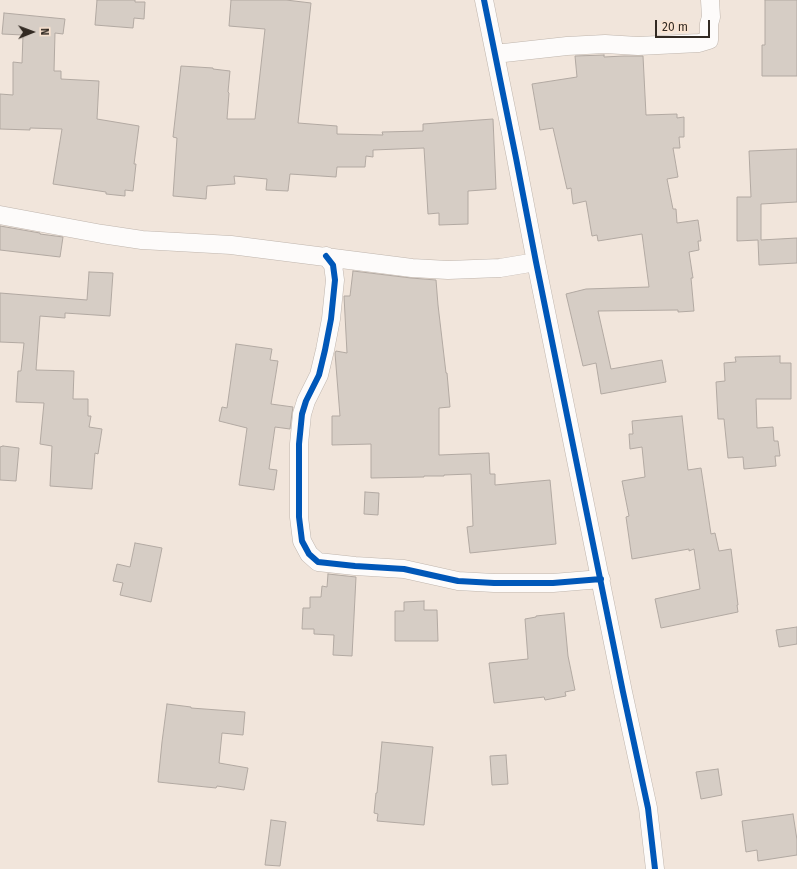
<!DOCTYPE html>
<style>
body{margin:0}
#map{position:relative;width:797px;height:869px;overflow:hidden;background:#f1e5db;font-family:"Fira Sans",sans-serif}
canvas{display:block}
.north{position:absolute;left:12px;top:12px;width:40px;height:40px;-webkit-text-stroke:3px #fbe4d1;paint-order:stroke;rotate:89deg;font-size:11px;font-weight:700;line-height:16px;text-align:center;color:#322a23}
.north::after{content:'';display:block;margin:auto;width:14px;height:18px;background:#322a23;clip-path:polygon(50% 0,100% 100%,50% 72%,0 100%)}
.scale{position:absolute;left:655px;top:20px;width:55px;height:18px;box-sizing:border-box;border:2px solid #322a23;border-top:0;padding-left:5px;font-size:12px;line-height:14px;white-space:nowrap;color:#322a23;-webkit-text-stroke:3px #fbe4d1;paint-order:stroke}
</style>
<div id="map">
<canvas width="797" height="869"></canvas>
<div class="north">N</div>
<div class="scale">20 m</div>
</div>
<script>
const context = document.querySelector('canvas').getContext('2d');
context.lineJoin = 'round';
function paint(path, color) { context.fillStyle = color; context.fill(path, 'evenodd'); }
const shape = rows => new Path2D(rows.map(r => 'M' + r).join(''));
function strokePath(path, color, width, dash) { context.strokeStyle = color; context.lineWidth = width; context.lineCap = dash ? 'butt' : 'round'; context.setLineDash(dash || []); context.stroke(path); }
const building = shape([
 [97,0,135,0,135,2,145,2,144,19,134,18,133,28,95,25,97,0],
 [231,0,286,0,311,3,298,123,337,126,337,134,383,135,382,132,423,131,423,124,493,119,496,189,468,191,468,224,439,225,439,213,428,214,424,148,373,150,373,157,366,156,365,167,337,167,336,177,290,174,288,191,266,190,267,179,234,176,235,184,207,186,206,199,173,196,177,138,173,137,181,66,213,68,213,69,230,71,228,92,229,93,227,119,255,119,265,29,229,26,231,0],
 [765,0,797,0,797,76,762,76,762,45,765,45,765,0],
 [4,13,65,19,63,34,55,33,54,71,61,71,61,79,99,81,97,119,139,126,134,164,136,164,133,191,125,190,125,196,106,194,106,192,53,184,62,129,30,128,30,130,0,129,0,94,13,95,13,62,22,63,23,35,2,34,4,13],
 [604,55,604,57,624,56,643,56,646,115,677,114,677,118,684,117,684,137,679,137,680,148,673,148,678,177,667,179,673,209,676,209,677,223,698,220,701,241,698,241,699,250,689,252,693,278,691,278,694,311,678,312,678,310,598,311,611,369,662,360,666,382,601,394,596,363,583,366,566,294,586,289,649,287,642,234,598,241,597,235,592,236,586,201,573,204,571,188,567,189,553,128,540,130,532,84,577,77,575,56,604,55],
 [797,149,797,202,761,204,761,240,797,238,797,263,759,265,758,240,737,241,737,197,751,197,749,151,797,149],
 [0,226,40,233,40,234,63,237,60,257,0,250,0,226],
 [353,271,411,278,436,280,438,305,446,373,447,373,450,407,439,408,439,455,489,453,490,474,495,474,495,485,550,480,556,544,470,553,467,527,473,526,471,474,444,475,444,476,424,476,424,477,371,478,371,444,332,445,332,416,340,416,335,353,336,351,347,353,344,296,350,296,353,271],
 [89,272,113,273,110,316,65,313,65,318,40,316,36,370,74,371,73,399,88,399,88,416,91,416,89,427,102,429,98,454,95,453,92,489,50,486,52,446,40,444,44,403,16,402,18,371,21,371,24,343,0,342,0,293,87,300,89,272],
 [236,344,272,349,270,360,278,361,271,404,293,407,292,413,290,429,275,427,269,469,277,470,274,490,239,485,247,428,219,421,222,407,227,408,236,344],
 [780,356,780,363,791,363,791,399,756,399,757,428,773,427,774,441,778,441,780,456,775,456,776,466,744,469,743,457,728,458,724,419,718,419,716,382,725,381,724,363,736,362,735,357,780,356],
 [682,416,688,470,701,468,711,534,715,533,719,551,731,549,738,605,737,605,738,612,661,628,655,599,700,589,694,549,689,551,689,549,632,559,626,517,629,516,622,481,645,477,642,447,630,449,629,434,633,434,632,421,682,416],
 [3,446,19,448,16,481,0,480,0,447,3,446],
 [365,492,379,493,378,515,364,514,365,492],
 [135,543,162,548,151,602,120,595,123,583,113,581,117,564,130,567,135,543],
 [328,574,356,577,352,656,333,655,334,635,314,634,314,629,302,629,303,608,310,608,310,597,321,597,322,586,327,587,328,574],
 [424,601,424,610,437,610,438,641,395,641,395,611,404,611,404,602,424,601],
 [564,613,568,656,575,690,565,692,566,696,545,700,544,697,494,703,489,663,528,659,525,619,536,617,536,616,564,613],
 [797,627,797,644,779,647,776,630,797,627],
 [167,704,191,707,191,708,245,712,243,735,222,733,219,763,248,768,244,790,217,786,216,788,158,782,162,742,167,704],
 [382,742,433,747,424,825,377,821,378,814,374,813,376,793,377,793,382,742],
 [506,755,508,784,492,785,490,756,506,755],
 [718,769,722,795,701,799,696,772,718,769],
 [793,814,797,840,797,855,758,861,757,850,746,852,742,821,793,814],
 [271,820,286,822,280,866,265,865,271,820]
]);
paint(building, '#d6cdc5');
strokePath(building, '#b2a9a2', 1);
const minor = shape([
 [484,0,516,158,536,262,623,692,648,808,655,869],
 [495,54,567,46,605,44,638,46,699,43,709,40,709,24,711,17,710,0],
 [0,215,102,234,142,240,231,245,412,268,448,270,500,268,536,262],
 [326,256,333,265,335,280,331,319,325,350,319,375,306,401,302,414,299,444,299,517,302,541,309,554,318,562,355,566,404,569,458,581,494,583,553,583,601,579]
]);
strokePath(minor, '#bfb5ad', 19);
strokePath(minor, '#fdfbfa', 18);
strokePath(shape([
 [484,0,516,158,536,262,623,692,648,808,655,869],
 [326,256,333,265,335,280,331,319,325,350,319,375,306,401,302,414,299,444,299,517,302,541,309,554,318,562,355,566,404,569,458,581,494,583,553,583,601,579]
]), '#0057b8', 6);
</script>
